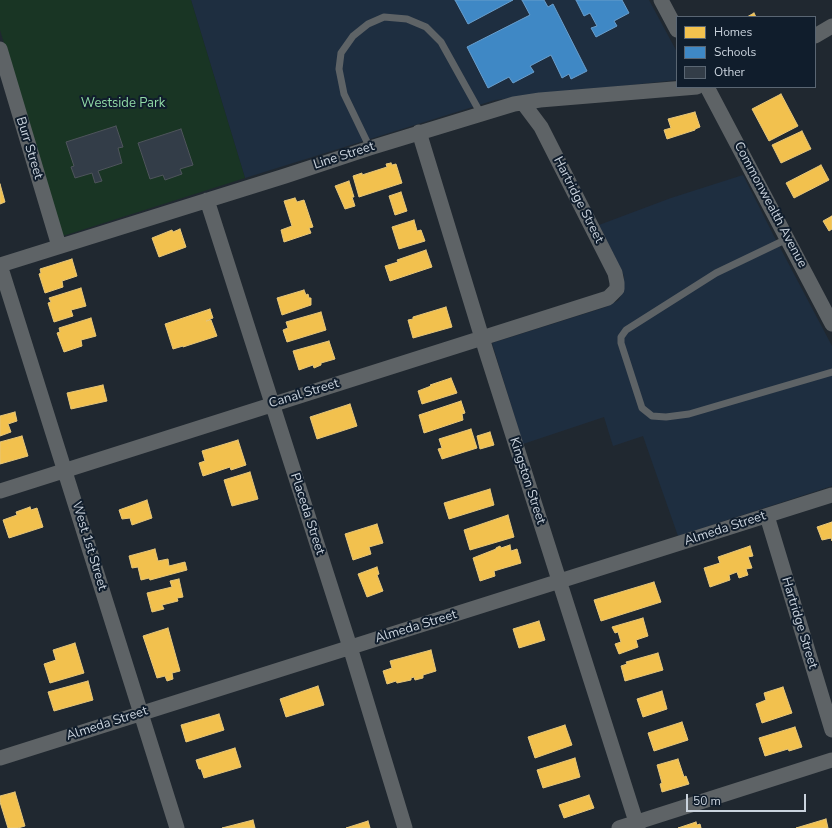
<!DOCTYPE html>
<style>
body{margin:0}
#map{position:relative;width:832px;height:828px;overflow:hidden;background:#202830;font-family:"Nunito Sans",sans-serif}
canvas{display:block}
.legend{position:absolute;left:676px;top:16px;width:140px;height:72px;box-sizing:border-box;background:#101d2c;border:1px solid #5a6673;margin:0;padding:5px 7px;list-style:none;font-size:12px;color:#cad3dd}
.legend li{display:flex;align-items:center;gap:8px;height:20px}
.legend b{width:20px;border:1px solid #5a6673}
.scale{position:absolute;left:686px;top:794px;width:120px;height:18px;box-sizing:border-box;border:2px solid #cad3dd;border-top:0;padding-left:5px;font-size:12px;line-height:14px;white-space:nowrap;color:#cad3dd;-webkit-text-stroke:3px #101d2c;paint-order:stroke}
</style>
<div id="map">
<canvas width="832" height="828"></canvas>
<ul class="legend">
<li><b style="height:11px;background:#f2c14e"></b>Homes</li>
<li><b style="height:11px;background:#3f88c5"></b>Schools</li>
<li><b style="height:11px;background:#333d48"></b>Other</li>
</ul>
<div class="scale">50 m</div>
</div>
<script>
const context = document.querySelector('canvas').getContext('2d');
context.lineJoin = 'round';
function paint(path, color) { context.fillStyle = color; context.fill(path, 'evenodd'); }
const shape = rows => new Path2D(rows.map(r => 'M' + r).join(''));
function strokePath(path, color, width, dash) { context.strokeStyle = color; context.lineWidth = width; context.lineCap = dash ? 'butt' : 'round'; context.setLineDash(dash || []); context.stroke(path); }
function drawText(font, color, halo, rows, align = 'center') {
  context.font = font + ' "Nunito Sans",sans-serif'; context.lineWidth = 4; context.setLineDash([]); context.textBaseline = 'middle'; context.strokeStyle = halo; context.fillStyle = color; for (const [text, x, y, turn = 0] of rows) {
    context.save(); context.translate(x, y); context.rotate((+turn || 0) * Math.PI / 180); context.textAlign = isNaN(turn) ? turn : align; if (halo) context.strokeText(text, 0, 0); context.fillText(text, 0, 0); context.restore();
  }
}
paint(shape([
 [191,0,649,0,677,52,677,80,495,100,245,178],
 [743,175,775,238,832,346,832,486,678,536,643,436,613,446,604,417,523,444,492,343,606,307,619,300,624,287,624,276,599,225,671,198]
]), '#1e2e40');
paint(shape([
 [0,0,191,0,245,178,63,236,0,30]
]), '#193524');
const homes = shape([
 [754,13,756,17,747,17,754,13],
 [781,94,798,126,769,141,752,109,781,94],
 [695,112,700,127,695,129,695,130,667,139,664,130,671,128,668,119,695,112],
 [802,131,811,149,781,163,772,145,802,131],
 [391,163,392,165,396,164,402,183,359,197,353,176,362,173,362,175,387,167,386,164,391,163],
 [821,165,829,180,794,198,786,183,821,165],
 [349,181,354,197,352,197,355,206,345,209,335,186,349,181],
 [0,184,5,202,0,204,0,184],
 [401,192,407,211,395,215,389,196,401,192],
 [295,198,297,202,304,200,313,227,309,228,311,233,284,242,281,230,292,226,284,201,295,198],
 [832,216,832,229,829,231,823,221,832,216],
 [414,220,417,231,421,230,425,241,399,249,392,227,414,220],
 [180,229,186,247,159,257,152,238,172,230,173,232,180,229],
 [426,250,432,267,390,281,385,266,398,262,397,260,426,250],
 [72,259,77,276,62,281,63,287,45,293,39,274,41,273,40,269,72,259],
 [81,288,86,306,71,310,73,316,54,322,48,303,51,302,49,298,81,288],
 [304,290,306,295,308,294,309,298,311,298,311,305,282,315,277,298,304,290],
 [446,307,452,327,413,338,408,320,413,319,413,317,446,307],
 [210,309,213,318,206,321,211,320,217,336,183,347,183,346,173,349,165,324,210,309],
 [321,312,326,330,287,342,283,330,288,328,286,322,321,312],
 [91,318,96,336,81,340,82,346,64,352,57,333,60,332,59,328,91,318],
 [329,341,335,359,321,363,321,365,314,368,313,365,299,370,293,351,329,341],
 [451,378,457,393,422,404,418,391,431,386,430,385,451,378],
 [103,385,107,401,71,409,67,393,103,385],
 [461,401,465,413,462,414,463,420,424,433,419,415,461,401],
 [350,404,357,426,317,439,310,417,350,404],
 [15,412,17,421,8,424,11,432,0,436,0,416,15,412],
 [471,429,477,448,442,459,438,449,442,448,439,439,471,429],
 [490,432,494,445,480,449,477,436,490,432],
 [22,436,28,456,0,464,0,442,22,436],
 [238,440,246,465,231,470,230,467,203,476,199,463,205,461,202,451,238,440],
 [250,472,258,499,232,506,224,480,250,472],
 [490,489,494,505,449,519,444,503,490,489],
 [147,500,152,518,132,525,130,518,122,519,119,510,147,500],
 [30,507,31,510,37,508,43,527,9,538,3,520,17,515,16,512,30,507],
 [508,515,514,537,470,550,464,530,508,515],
 [832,522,832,541,831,538,822,540,817,527,832,522],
 [377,524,383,543,369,547,371,554,353,560,345,534,377,524],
 [510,545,511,551,517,549,521,563,494,571,495,576,480,581,473,558,496,549,496,548,500,546,501,548,510,545],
 [750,546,753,556,748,557,752,568,746,569,748,575,739,578,737,572,729,575,730,580,710,587,704,568,720,563,718,557,750,546],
 [155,549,158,561,168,559,169,566,185,562,187,570,150,580,149,578,141,580,138,567,132,568,129,556,155,549],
 [377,567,379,574,377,575,383,591,367,597,358,574,377,567],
 [179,579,183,597,177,598,178,601,162,605,164,609,152,612,147,593,172,587,170,581,179,579],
 [654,582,661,602,601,621,594,600,654,582],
 [643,618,648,636,636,640,638,647,619,654,615,644,621,642,618,632,615,633,612,627,643,618],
 [539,621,545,640,519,648,513,629,539,621],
 [168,628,180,671,172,673,173,679,167,681,165,676,157,678,143,636,168,628],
 [75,643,84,673,50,683,44,664,56,660,53,650,75,643],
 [431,650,436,671,423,675,423,678,415,680,414,677,411,678,411,680,397,683,396,681,387,684,383,671,392,668,390,661,431,650],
 [658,653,663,670,625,681,621,666,627,664,626,662,658,653],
 [88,681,93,700,54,711,48,692,88,681],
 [318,686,324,705,286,717,280,699,318,686],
 [783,687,792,713,762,723,756,704,766,700,764,693,783,687],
 [662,691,667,709,643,717,637,699,662,691],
 [219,714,224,730,186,742,181,725,219,714],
 [682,722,688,740,654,751,648,733,682,722],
 [565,725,572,745,535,758,528,737,565,725],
 [795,727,802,747,789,751,788,749,765,756,759,738,795,727],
 [235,748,241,767,204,778,201,769,199,769,196,760,235,748],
 [575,758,580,777,543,788,537,770,575,758],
 [678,759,684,777,686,776,689,784,662,792,660,784,662,783,657,765,678,759],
 [15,792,25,826,18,828,8,828,0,802,0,796,15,792],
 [589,795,594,808,564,818,559,805,589,795],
 [826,819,828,828,796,828,826,819],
 [253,820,255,828,222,828,253,820],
 [368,821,370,828,346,828,368,821],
 [696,822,697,825,700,824,701,828,678,828,696,822]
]);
paint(homes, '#f2c14e');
strokePath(homes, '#e6c679', 1);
const schools = shape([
 [455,0,513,0,468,24,455,0],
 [522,0,544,0,548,7,553,4,587,71,571,79,569,74,562,78,551,55,530,66,534,72,513,83,509,77,488,88,467,47,530,15,522,0],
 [576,0,622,0,629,13,614,21,617,26,596,37,591,28,597,26,590,13,584,16,576,0]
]);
paint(schools, '#3f88c5');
strokePath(schools, '#699ecc', 1);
const building = shape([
 [116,126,123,147,118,148,122,163,98,171,102,181,95,183,92,173,75,178,71,167,74,166,66,142,116,126],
 [181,129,193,165,180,169,182,174,165,180,163,175,150,179,138,143,181,129]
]);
paint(building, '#333d48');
strokePath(building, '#4e545b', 1);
strokePath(shape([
 [370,148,344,94,339,69,341,53,353,36,368,24,384,17,407,19,426,27,441,42,481,114],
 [787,239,716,273,626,330,621,337,621,343,642,408,652,416,666,417,689,414,832,372]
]), '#5e6366', 7);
strokePath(shape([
 [661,0,677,30],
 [815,36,832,26],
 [0,49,59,246],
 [707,87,832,324],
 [419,132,486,351,638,828],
 [207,200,350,647,405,828],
 [0,265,285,176,370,148,514,104,540,100,697,87],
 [0,265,177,828],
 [0,491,608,298,617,289,617,283,615,273,541,127,523,103],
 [767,516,832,730],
 [0,758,832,495],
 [619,828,832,760]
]), '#5e6366', 15);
drawText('13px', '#90daa6', '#101d2c', [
 ["Westside Park",123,104]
]);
drawText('13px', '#cad3dd', '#101d2c', [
 ["Burr Street",29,148,73],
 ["Line Street",344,156,-18],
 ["Hartridge Street",578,200,63],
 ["Commonwealth Avenue",770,205,62],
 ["Canal Street",304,394,-17],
 ["Kingston Street",527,481,72],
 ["Placeda Street",307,514,72],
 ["Almeda Street",725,529,-18],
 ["West 1st Street",89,546,73],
 ["Hartridge Street",799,623,73],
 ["Almeda Street",416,627,-17],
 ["Almeda Street",107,724,-18]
]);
</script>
